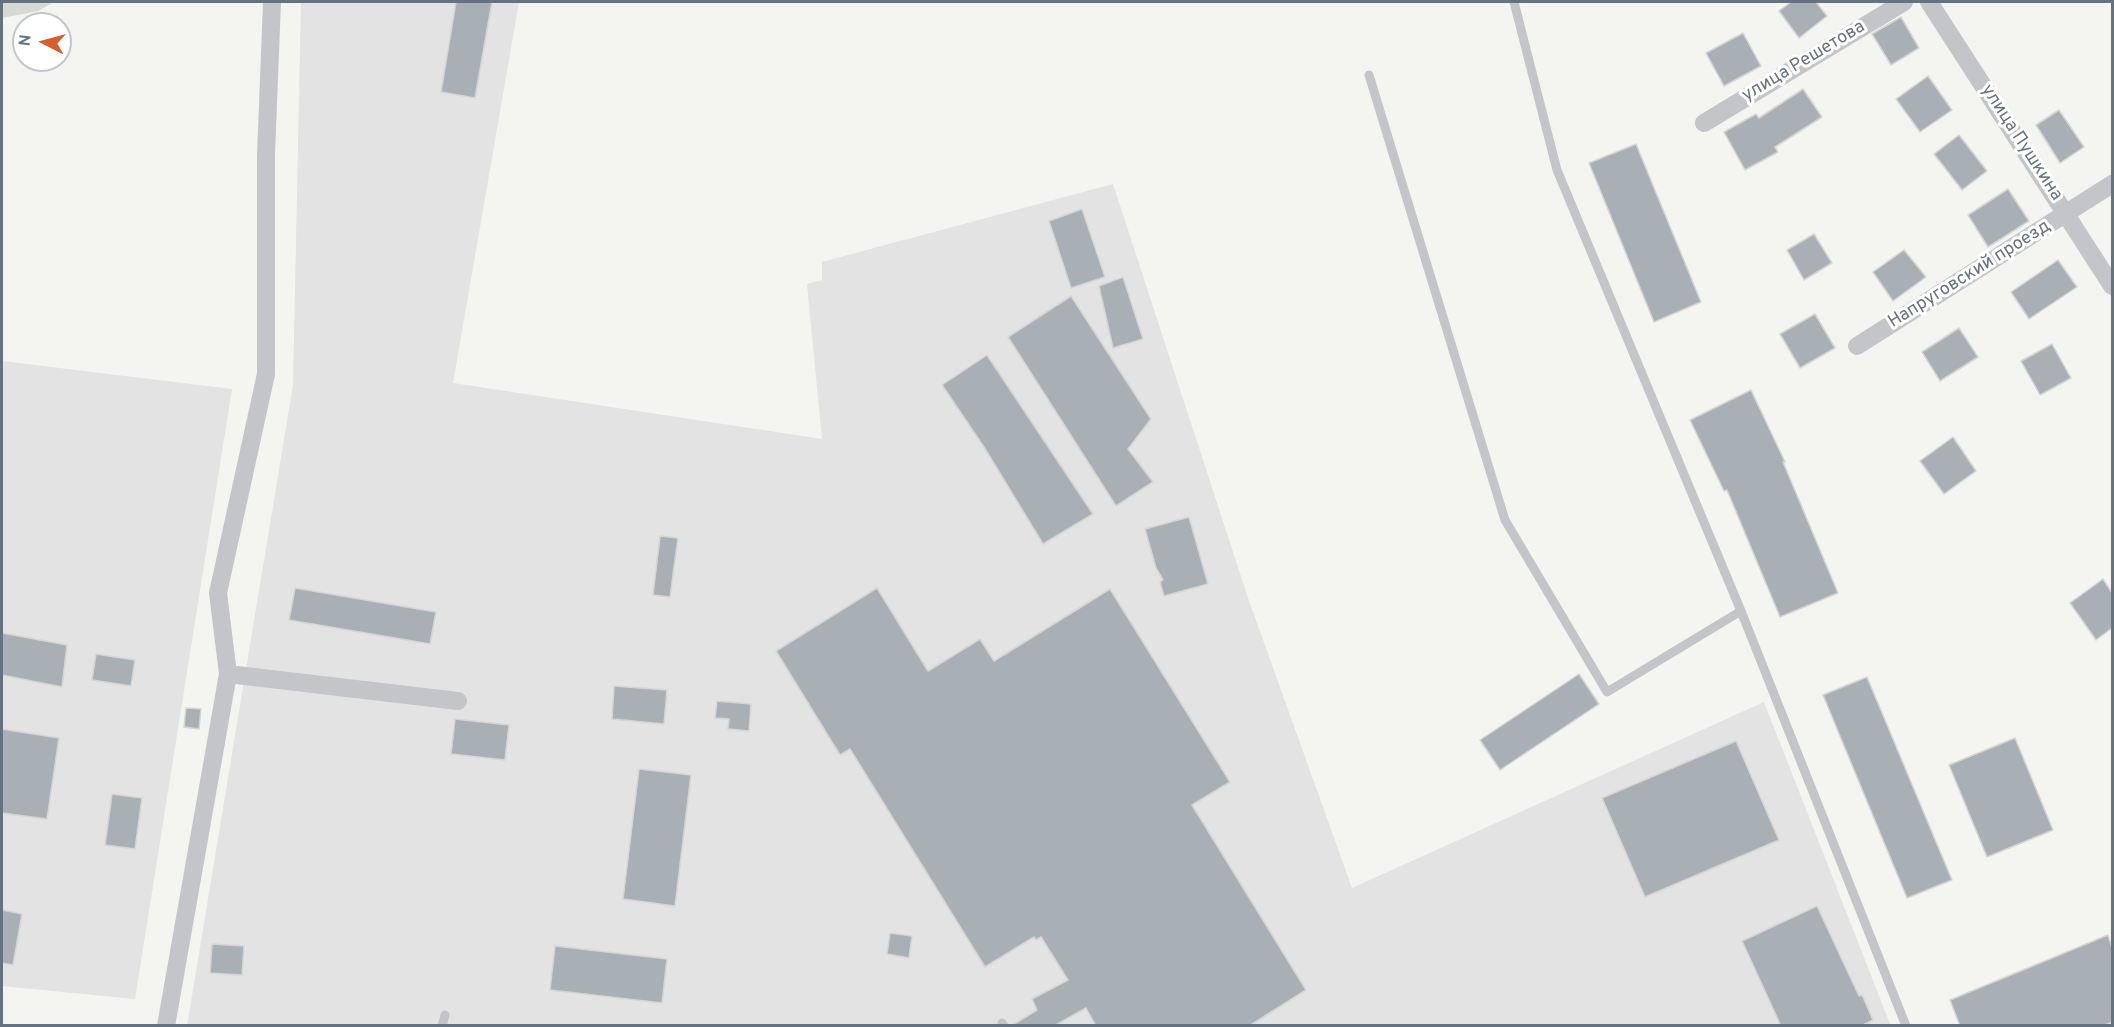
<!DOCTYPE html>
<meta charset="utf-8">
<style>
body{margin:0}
#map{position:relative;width:2114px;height:1027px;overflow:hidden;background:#f4f4f1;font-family:Overpass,sans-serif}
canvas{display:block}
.frame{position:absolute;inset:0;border:3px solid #657280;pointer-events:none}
.north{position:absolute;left:12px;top:12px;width:60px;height:60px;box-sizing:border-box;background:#fff;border:2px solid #c1c7cc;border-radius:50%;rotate:276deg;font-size:16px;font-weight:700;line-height:24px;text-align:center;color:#657280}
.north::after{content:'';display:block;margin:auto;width:21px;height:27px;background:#d85f2d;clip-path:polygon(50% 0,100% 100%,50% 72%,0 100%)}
</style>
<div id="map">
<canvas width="2114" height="1027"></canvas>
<div class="frame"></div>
<div class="north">N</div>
</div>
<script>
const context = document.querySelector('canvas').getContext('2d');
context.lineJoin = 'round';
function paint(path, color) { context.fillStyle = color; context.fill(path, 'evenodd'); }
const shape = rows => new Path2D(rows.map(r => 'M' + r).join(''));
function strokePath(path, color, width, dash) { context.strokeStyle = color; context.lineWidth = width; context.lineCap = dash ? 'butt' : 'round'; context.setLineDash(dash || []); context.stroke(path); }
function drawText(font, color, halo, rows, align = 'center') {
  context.font = font + ' Overpass,sans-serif'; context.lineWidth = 6; context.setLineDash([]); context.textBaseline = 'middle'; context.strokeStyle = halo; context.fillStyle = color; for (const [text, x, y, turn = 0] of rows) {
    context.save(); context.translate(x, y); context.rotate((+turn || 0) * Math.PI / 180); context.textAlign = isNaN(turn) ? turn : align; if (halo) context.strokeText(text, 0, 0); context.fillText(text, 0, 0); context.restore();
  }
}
paint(shape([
 [301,2,519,2,453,383,822,439,807,284,822,280,822,262,1113,184,1248,598,1352,888,1764,702,1890,1024,187,1026,293,385],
 [2,361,232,389,135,999,2,986]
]), '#e2e3e2');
paint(shape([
 [2,2,54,2,38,11,2,18]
]), '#d5dbd2');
const building = shape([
 [456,2,492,2,475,98,441,92,456,2],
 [1791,2,1816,2,1827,16,1799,38,1779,11,1791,2],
 [1901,17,1919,48,1891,65,1872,34,1901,17],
 [1743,33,1761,66,1724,86,1706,53,1743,33],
 [1928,76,1952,110,1920,132,1896,99,1928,76],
 [1803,89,1822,117,1775,147,1778,152,1745,170,1724,132,1756,114,1759,118,1803,89],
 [2059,110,2084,147,2060,163,2036,125,2059,110],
 [1959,135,1987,171,1962,190,1934,154,1959,135],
 [1636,144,1701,302,1654,322,1589,163,1636,144],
 [2008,189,2029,221,1988,247,1968,215,2008,189],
 [1082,209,1105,277,1071,288,1049,221,1082,209],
 [1814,234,1832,263,1804,280,1787,250,1814,234],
 [1904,250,1926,277,1893,301,1873,272,1904,250],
 [2058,260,2077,287,2029,319,2011,292,2058,260],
 [1123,277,1143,339,1113,348,1099,286,1123,277],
 [1071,296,1151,419,1128,449,1153,482,1116,506,1008,337,1071,296],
 [1815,314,1835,348,1800,368,1780,334,1815,314],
 [1959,328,1978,357,1940,381,1922,352,1959,328],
 [2052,344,2071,378,2040,395,2021,361,2052,344],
 [987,355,1093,514,1043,544,984,447,942,385,987,355],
 [1751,390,1785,462,1783,462,1838,593,1780,617,1727,490,1724,491,1690,420,1751,390],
 [1953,437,1976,471,1944,494,1920,461,1953,437],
 [1189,517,1208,584,1164,596,1160,582,1163,580,1156,568,1145,529,1189,517],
 [660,536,678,538,670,597,653,595,660,536],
 [2103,579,2112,593,2112,628,2096,640,2070,603,2103,579],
 [295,588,436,612,430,644,289,620,295,588],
 [877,588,928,671,980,639,994,661,1110,589,1230,782,1192,805,1306,990,1249,1026,1096,1026,1086,1008,1054,1026,1011,1026,1037,1010,1032,999,1068,980,1041,937,1036,940,1034,937,985,967,850,749,840,755,776,651,877,588],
 [2,633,67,645,62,687,2,675,2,633],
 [96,654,135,660,131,686,92,680,96,654],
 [1579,674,1599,704,1500,770,1480,740,1579,674],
 [1867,677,1952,880,1907,898,1823,695,1867,677],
 [614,686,667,690,664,724,612,719,614,686],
 [717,701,751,704,749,731,728,729,729,719,715,718,717,701],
 [186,708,201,709,199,729,184,727,186,708],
 [455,719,509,725,505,760,451,754,455,719],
 [2,729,59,738,47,819,2,813,2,729],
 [2015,738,2053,830,1987,857,1949,765,2015,738],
 [1736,741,1779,840,1645,897,1602,798,1736,741],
 [639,769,691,775,675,906,623,899,639,769],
 [112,794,142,798,135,849,105,845,112,794],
 [1817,906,1859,996,1862,995,1873,1020,1861,1026,1781,1026,1742,941,1817,906],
 [2,910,22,914,13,965,2,963,2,910],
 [890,933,912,936,909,958,887,954,890,933],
 [2108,935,2112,948,2112,1022,2103,1026,1960,1026,1950,1000,2108,935],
 [212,944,244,946,242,975,210,973,212,944],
 [555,946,667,959,662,1003,550,990,555,946]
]);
paint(building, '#a9b0b5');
strokePath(building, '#d5d6d4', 1.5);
strokePath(shape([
 [1514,2,1557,170,1741,611,1906,1026],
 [1369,75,1505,520,1607,692,1741,611],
 [1002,1023,1004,1026],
 [442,1026,445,1015]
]), '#c3c5c9', 9);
strokePath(shape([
 [1929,2,2112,286],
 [1704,123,1904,2],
 [1857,346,2112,184],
 [228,674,458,701],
 [166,1026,228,674,218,593,266,374,266,155,272,2]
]), '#c3c5c9', 18);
drawText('18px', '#657280', '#fff', [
 ["улица Решетова",1804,62,-31],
 ["улица Пушкина",2021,143,57],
 ["Напруговский проезд",1970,275,-32]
]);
</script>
